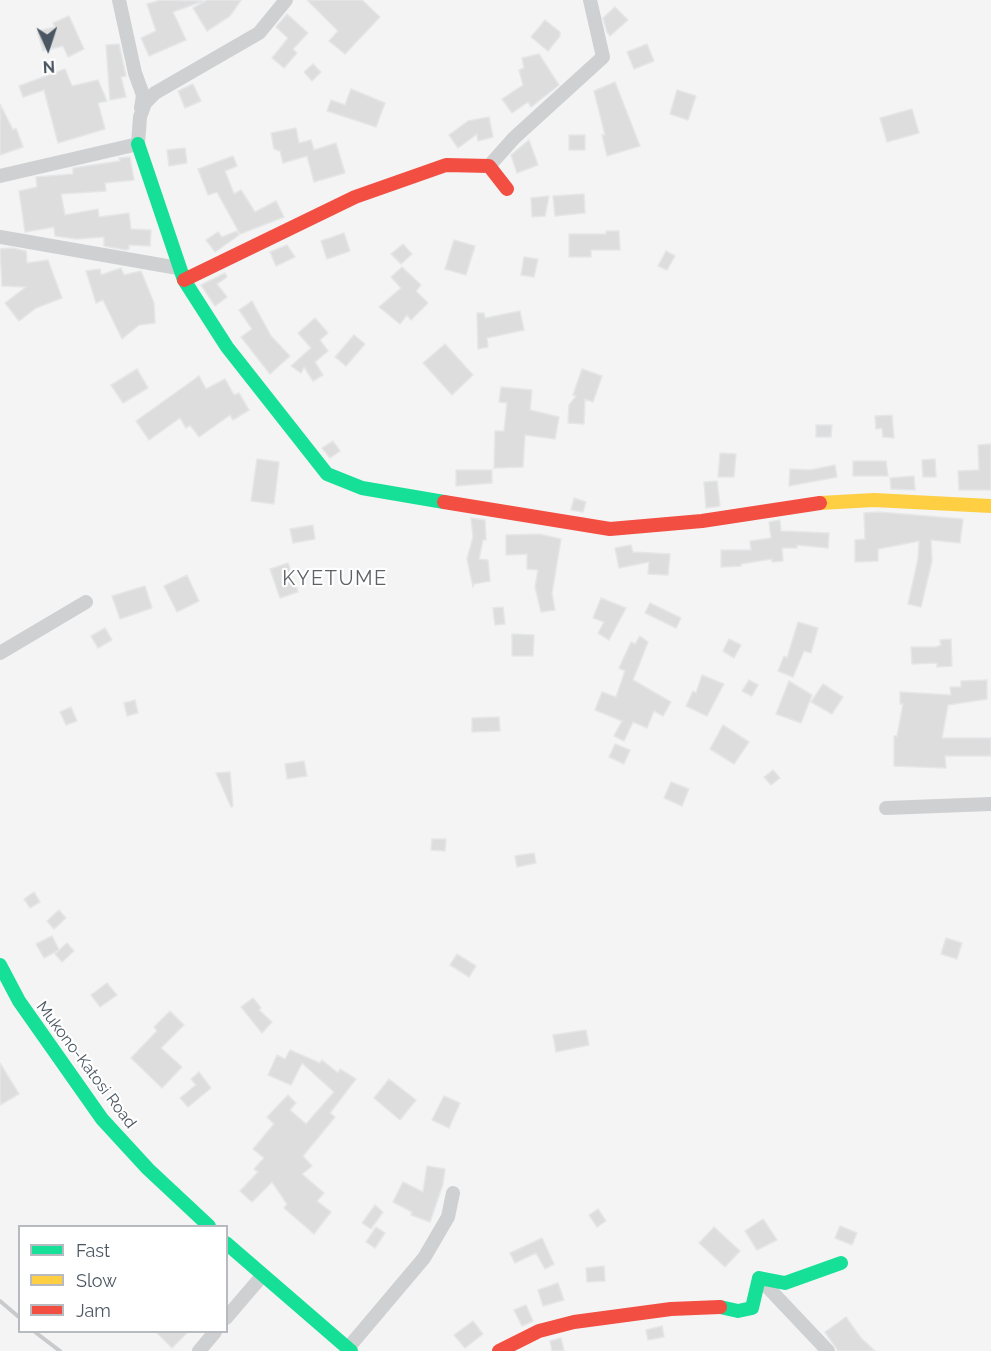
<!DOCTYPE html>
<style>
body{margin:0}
#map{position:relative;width:991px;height:1351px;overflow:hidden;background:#f4f4f4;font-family:Raleway,sans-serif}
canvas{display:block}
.legend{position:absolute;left:18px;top:1225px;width:210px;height:108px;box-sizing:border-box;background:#fff;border:2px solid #b7bbc0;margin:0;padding:8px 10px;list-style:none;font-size:18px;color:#4a5661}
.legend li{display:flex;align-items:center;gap:12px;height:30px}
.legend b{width:30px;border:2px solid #b7bbc0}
.north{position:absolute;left:18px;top:18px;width:60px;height:60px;-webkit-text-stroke:4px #fff;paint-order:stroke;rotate:177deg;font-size:16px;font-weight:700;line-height:24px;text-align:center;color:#4a5661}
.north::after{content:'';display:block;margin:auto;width:21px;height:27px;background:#4a5661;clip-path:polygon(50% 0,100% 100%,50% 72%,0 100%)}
</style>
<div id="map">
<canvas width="991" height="1351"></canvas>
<ul class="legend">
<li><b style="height:8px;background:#16e098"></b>Fast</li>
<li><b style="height:8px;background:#ffcf43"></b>Slow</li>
<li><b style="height:8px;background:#f24e42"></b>Jam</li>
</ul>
<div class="north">N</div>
</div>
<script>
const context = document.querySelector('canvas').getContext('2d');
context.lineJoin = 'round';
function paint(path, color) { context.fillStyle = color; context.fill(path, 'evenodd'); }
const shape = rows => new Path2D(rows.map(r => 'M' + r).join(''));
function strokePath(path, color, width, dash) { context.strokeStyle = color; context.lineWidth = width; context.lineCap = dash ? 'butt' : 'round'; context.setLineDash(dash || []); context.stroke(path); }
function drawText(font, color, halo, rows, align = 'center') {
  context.font = font + ' Raleway,sans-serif'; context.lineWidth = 4.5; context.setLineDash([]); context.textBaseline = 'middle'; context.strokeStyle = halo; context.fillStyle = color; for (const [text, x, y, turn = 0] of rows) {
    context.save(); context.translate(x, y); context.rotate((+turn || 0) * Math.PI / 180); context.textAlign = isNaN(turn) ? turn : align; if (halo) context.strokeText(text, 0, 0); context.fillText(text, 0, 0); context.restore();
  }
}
const building = shape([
 [161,0,203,1,173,12,186,40,149,56,141,38,156,31,147,4,161,0],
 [207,0,241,0,230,16,207,31,193,8,207,0],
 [307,0,362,0,380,17,345,54,329,41,338,31,307,0],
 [615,7,628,20,610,36,607,32,603,18,615,7],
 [287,14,308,33,293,49,297,53,284,68,272,58,288,38,276,27,287,14],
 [69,16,84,49,68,57,63,46,43,51,37,31,55,27,53,23,69,16],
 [545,20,560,32,560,36,548,51,531,37,545,20],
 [119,44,126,76,121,77,126,97,110,100,106,45,119,44],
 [647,44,654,61,634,69,627,52,647,44],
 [539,54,559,85,531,107,528,102,512,113,502,99,523,85,519,70,524,68,522,58,539,54],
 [313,64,321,72,312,81,304,72,313,64],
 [65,69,72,86,98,80,107,101,98,103,105,129,58,143,44,90,23,97,19,86,65,69],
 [615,82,640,146,607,156,602,135,605,135,594,91,615,82],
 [193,84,201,101,185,108,178,91,193,84],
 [351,89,385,103,376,127,327,111,331,100,345,105,351,89],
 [677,90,696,96,688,120,670,114,677,90],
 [0,104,13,130,16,128,23,147,0,155,0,104],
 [912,109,919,133,887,142,880,118,912,109],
 [489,117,493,137,478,141,477,134,458,148,449,135,468,121,489,117],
 [296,128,299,143,311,140,314,150,336,143,345,173,314,182,307,156,283,163,280,151,274,149,271,133,296,128],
 [569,135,585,135,585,150,569,150,569,135],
 [529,140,538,165,517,173,511,155,529,140],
 [185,148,187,163,169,166,167,150,185,148],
 [233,156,237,166,225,171,234,194,241,190,255,212,276,201,284,217,240,234,217,192,208,195,198,169,233,156],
 [130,157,134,180,105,183,106,191,61,194,65,215,98,209,99,217,129,213,131,229,151,230,150,246,129,245,129,249,126,250,104,246,104,237,76,239,55,236,54,227,25,232,19,191,37,187,36,177,73,174,73,168,120,161,119,158,130,157],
 [584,194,585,213,555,216,553,196,584,194],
 [549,196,545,216,532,217,531,198,549,196],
 [237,231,239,235,215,252,206,240,218,232,222,237,237,231],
 [606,231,619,231,620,250,591,250,591,257,569,257,569,234,606,234,606,231],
 [344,233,350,251,327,259,321,241,344,233],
 [454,240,475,246,466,275,445,269,454,240],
 [403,244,412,254,401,264,391,254,403,244],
 [287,245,295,257,276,266,270,252,287,245],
 [12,248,26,251,27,263,48,260,62,298,36,308,19,321,5,303,26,287,2,286,0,249,12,248],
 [666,251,675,256,667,270,658,266,666,251],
 [524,257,538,259,534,277,521,275,524,257],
 [402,267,421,285,416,291,428,303,411,320,407,315,400,324,379,307,401,288,391,277,402,267],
 [121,268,124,275,141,271,154,303,155,323,139,325,122,339,103,300,96,303,86,271,100,269,101,275,121,268],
 [225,273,227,277,217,284,227,297,215,306,201,285,225,273],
 [252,301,271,336,290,356,270,374,241,337,252,329,239,310,252,301],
 [520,311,524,330,487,338,488,347,478,349,477,313,484,313,485,318,520,311],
 [315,318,328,333,320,340,328,351,315,362,323,375,313,381,304,367,301,373,291,366,311,348,298,333,315,318],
 [354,335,365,344,346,366,335,357,354,335],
 [445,344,473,375,452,395,423,363,445,344],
 [137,369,148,388,123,403,111,385,137,369],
 [582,369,602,376,593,402,585,399,584,424,568,423,569,405,576,396,573,395,582,369],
 [199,376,206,389,225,379,234,395,239,393,249,410,233,420,230,415,199,437,190,425,186,428,180,418,149,440,136,421,199,376],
 [501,387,532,390,530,410,559,417,555,439,525,435,523,467,494,468,495,431,504,431,507,403,499,402,501,387],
 [892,415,894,438,883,437,882,428,876,429,875,416,892,415],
 [816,425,832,425,831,437,816,437,816,425],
 [333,441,340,451,330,458,322,448,333,441],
 [991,444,991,490,959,490,958,471,979,470,978,445,991,444],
 [720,453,736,454,734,477,718,477,720,453],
 [257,459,279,462,274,504,251,501,257,459],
 [935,459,936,477,923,477,922,460,935,459],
 [853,461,886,461,888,476,853,476,853,461],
 [835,465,837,477,789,486,790,469,810,470,835,465],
 [456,470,492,470,492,483,456,486,456,470],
 [914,476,915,490,891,489,890,478,914,476],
 [717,481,720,506,706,508,704,482,717,481],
 [574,498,586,502,583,512,571,510,574,498],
 [878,512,963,519,960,543,931,540,932,561,921,607,908,604,918,559,919,541,878,549,878,561,855,562,855,540,865,539,864,513,878,512],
 [471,518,485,520,486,540,483,540,479,559,488,560,490,581,474,584,473,587,467,559,473,537,471,518],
 [780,520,781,531,829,533,828,548,797,545,797,548,782,548,783,561,772,562,772,559,741,564,741,566,721,567,721,550,751,550,750,541,771,538,769,522,780,520],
 [313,525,315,539,293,543,290,529,313,525],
 [539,534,561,539,552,593,555,610,541,612,535,587,538,570,527,569,527,554,506,555,506,535,539,534],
 [631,545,633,552,670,554,668,575,648,574,649,562,619,568,615,548,631,545],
 [288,563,298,592,280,598,270,569,288,563],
 [187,575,199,601,177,612,164,586,187,575],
 [145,586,152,608,120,619,112,596,145,586],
 [601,598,626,608,609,640,598,633,604,622,593,618,601,598],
 [650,603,681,618,676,628,645,613,650,603],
 [503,607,505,624,495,625,493,608,503,607],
 [798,622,818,628,811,653,804,651,793,677,778,671,784,656,787,658,798,622],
 [105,628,112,640,98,648,91,636,105,628],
 [512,634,534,635,533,656,512,656,512,634],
 [640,636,648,642,633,680,671,702,663,716,654,711,647,728,633,722,624,741,614,736,622,721,595,710,602,692,616,697,625,671,619,668,631,642,635,644,640,636],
 [729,639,741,645,734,658,723,651,729,639],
 [951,639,952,666,937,667,937,663,912,664,911,647,936,647,941,645,940,640,951,639],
 [702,675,724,684,707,716,686,706,693,691,696,693,702,675],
 [749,680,758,685,752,696,742,691,749,680],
 [987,680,987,699,948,705,942,738,991,738,991,756,945,756,946,768,894,766,894,736,897,736,903,704,900,704,900,692,951,695,950,687,961,687,961,681,987,680],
 [789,681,812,695,801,723,776,714,789,681],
 [823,684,843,697,832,714,811,702,823,684],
 [135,700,138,713,127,716,124,703,135,700],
 [71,707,77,721,66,725,60,712,71,707],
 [499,717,500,731,472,732,472,718,499,717],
 [723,725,749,742,734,764,710,749,723,725],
 [615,744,630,750,624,764,609,757,615,744],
 [304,761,307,776,287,779,285,764,304,761],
 [773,770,780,778,771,785,764,777,773,770],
 [230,772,233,806,231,807,216,773,230,772],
 [671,782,689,789,682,806,664,798,671,782],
 [432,839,446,839,445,851,431,850,432,839],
 [534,853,536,863,517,867,515,856,534,853],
 [34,892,40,902,30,908,24,899,34,892],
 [59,910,66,918,54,929,47,921,59,910],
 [52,936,59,950,44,958,36,944,52,936],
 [946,938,962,943,957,959,941,954,946,938],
 [67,943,74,951,62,962,55,954,67,943],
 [457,954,476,966,469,977,450,965,457,954],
 [107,983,117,995,100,1007,91,995,107,983],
 [253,998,261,1008,259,1010,272,1022,262,1033,241,1007,253,998],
 [170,1011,184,1025,161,1048,182,1067,162,1088,131,1058,157,1031,154,1027,170,1011],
 [586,1030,589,1045,556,1052,553,1035,586,1030],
 [290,1050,320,1063,322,1060,338,1073,340,1069,356,1079,330,1113,335,1117,303,1156,312,1166,302,1174,324,1193,317,1201,331,1212,314,1234,284,1208,287,1204,272,1182,252,1202,240,1191,258,1172,254,1169,264,1158,253,1149,274,1124,267,1117,288,1095,296,1103,290,1110,306,1124,334,1092,302,1063,291,1085,268,1075,277,1055,285,1059,290,1050],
 [0,1063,19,1094,0,1105,0,1063],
 [199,1072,211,1088,188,1107,180,1098,196,1085,191,1079,199,1072],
 [389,1079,416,1100,400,1120,374,1098,389,1079],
 [444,1096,460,1103,449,1128,432,1120,444,1096],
 [427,1166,445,1169,443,1184,430,1222,411,1215,412,1212,393,1202,403,1182,423,1192,427,1166],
 [375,1205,383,1212,371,1229,362,1223,375,1205],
 [598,1209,606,1221,597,1227,589,1215,598,1209],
 [763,1219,777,1240,757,1250,745,1231,763,1219],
 [840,1226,857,1233,852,1245,835,1238,840,1226],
 [376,1227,385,1233,375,1248,366,1242,376,1227],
 [714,1227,740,1251,725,1267,699,1243,714,1227],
 [542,1238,554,1264,545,1269,536,1253,515,1263,510,1253,542,1238],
 [604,1266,605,1281,587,1282,586,1268,604,1266],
 [558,1283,564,1300,543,1306,538,1290,558,1283],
 [526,1305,533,1321,522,1326,514,1310,526,1305],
 [846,1317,861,1338,875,1351,838,1351,825,1332,846,1317],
 [473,1321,483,1334,465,1348,454,1335,473,1321],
 [662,1326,664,1337,648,1340,646,1330,662,1326],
 [156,1332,188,1332,172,1348,156,1332],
 [561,1338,564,1351,552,1351,550,1341,561,1338]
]);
paint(building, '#ddddde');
strokePath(building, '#e5e6e7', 1.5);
strokePath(shape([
 [119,0,135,73,143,95,141,108],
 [489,166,514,138,603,57,590,0],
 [0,176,138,144,140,117,145,103,155,93,259,33,286,0],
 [0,237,178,268],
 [0,653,86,602],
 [886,808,991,804],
 [759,1278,828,1351],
 [226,1318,262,1276],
 [348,1348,424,1258,448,1217,453,1193],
 [199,1351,215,1332]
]), '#ced0d2', 14);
strokePath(shape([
 [138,144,184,280,227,347,327,474,362,488,444,502],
 [0,965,19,1001,102,1119,148,1169,209,1226],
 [226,1243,351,1351],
 [720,1307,738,1311,752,1308,759,1278,785,1283,841,1263]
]), '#16e098', 14);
strokePath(shape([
 [820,503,874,500,991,506]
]), '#ffcf43', 14);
strokePath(shape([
 [184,280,355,197,446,165,489,166,507,189],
 [444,502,610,529,702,521,820,503],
 [499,1351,539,1331,574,1322,671,1309,720,1307]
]), '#f24e42', 14);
strokePath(shape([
 [0,1301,20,1318],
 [35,1332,60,1351]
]), '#c9cacc', 4);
drawText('16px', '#4a5661', '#fff', [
 ["Mukono-Katosi Road",86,1065,53]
]);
context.letterSpacing = '1.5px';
drawText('20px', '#5f6368', '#fff', [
 ["KYETUME",335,579]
]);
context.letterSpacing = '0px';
</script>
